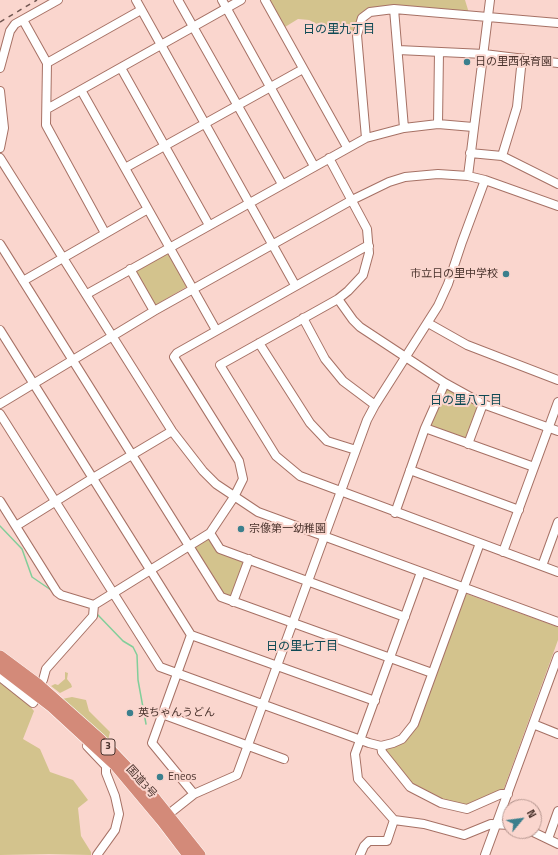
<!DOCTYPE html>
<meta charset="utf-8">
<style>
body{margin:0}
#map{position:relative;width:558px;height:855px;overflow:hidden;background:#fad6ce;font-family:"Titillium Web",sans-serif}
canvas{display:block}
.north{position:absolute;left:502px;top:799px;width:40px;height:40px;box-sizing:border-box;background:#fad6ce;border:1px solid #b4958e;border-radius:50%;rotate:61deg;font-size:11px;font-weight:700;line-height:16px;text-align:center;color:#4b342e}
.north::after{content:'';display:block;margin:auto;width:14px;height:18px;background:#3b7f8d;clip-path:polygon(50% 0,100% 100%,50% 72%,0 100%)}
</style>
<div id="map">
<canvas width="558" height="855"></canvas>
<div class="north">N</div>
</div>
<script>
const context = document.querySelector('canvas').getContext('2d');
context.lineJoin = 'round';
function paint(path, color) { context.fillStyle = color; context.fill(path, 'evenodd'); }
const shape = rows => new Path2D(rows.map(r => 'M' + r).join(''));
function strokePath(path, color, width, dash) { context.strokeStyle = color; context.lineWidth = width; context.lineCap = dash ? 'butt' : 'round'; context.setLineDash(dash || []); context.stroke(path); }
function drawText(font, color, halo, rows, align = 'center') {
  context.font = font + ' "Titillium Web","Noto Sans JP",sans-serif'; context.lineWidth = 4; context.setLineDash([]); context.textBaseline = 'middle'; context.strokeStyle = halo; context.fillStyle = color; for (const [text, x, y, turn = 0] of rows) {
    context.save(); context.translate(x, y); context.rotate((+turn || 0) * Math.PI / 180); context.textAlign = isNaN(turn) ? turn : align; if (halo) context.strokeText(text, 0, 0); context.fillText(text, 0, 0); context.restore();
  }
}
paint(shape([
 [268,0,465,0,469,13,370,10,353,33,327,29,309,20,298,19,285,27,283,26],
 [167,252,188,286,154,306,135,272],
 [447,388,479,405,466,440,429,425,445,389],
 [210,537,219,552,245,560,233,596,230,598,222,595,193,545],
 [464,593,558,627,558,640,503,791,466,807,443,802,412,786,383,750,404,740],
 [65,672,68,673,67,679,71,684,72,687,60,693,51,686,55,684,58,685,65,679],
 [0,682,17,691,34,711,23,739,40,749,50,772,73,780,88,800,78,808,81,836,91,852,91,855,49,854,0,855],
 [72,697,86,700,89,711,110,732,108,740,62,699]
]), '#d3c38d');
strokePath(shape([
 [0,526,22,549,32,577,51,590],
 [97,614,123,641,133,647,137,655,138,680,146,724]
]), '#82ce9a', 1.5);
const minor = shape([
 [136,0,295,285],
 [178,0,282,184],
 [222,0,314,166],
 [265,0,347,147],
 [394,9,404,128],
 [23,20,47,63,46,125,105,233],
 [398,50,484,54,558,63],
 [47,63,141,10],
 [0,68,10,31,15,24,58,0],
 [121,68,209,225],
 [81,90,216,330],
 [0,91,4,128,0,148],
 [47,109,241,0],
 [438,124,439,52],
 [366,138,357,35,362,18,370,12,394,9,558,23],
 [470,153,502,156,558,184],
 [502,156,517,107,522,58],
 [0,158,172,431,203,471,216,484,258,512,558,622],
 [329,158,367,229,369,253,363,275,348,291,338,299,220,365,276,456,300,476,558,572],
 [125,168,303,69],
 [468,176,490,0],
 [0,244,221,597,432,673],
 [130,269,154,311],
 [23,281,148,209],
 [87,294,366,138,404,128,438,124,473,127],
 [338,299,353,320,360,327,445,383,483,404,558,431],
 [303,318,325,359,343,381,375,405],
 [428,323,467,345,558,380],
 [0,330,191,635,375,701],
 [259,343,310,423,327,441,356,450],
 [0,404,154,311,352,200,389,182,405,177,438,174,468,176,485,180,558,206],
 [0,414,160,667,369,743,381,746,393,743,402,739,414,724,480,543],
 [425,428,534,467],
 [468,444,483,404],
 [410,470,519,510],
 [0,501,57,592,61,595,94,605],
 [395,513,425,428,445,383],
 [16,526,93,478,172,431],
 [210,533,220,549,405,617],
 [503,552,558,402],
 [542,566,558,522],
 [421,572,355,754,358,779,394,820,424,824,464,835,491,824,510,825],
 [233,602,249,559],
 [94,605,210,533,234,497,243,479,239,461,174,357,177,353,365,247,369,246],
 [191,635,152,743,194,794],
 [0,677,33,703,35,700],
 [43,680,46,669,93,616,94,605],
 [162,714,284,759],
 [533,724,558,734],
 [87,746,106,766,106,773,115,796,119,814,115,830,97,855],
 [381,746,382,752,410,787,441,803,467,809,501,794,508,794],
 [165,817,194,794,237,775,367,420,375,405,438,306,448,284,462,242,485,180],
 [531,831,558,844],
 [548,839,558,811],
 [360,855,364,846,369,841,387,841,394,820],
 [485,855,558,656]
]);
const highway = shape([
 [0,656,39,685,100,739,145,786,200,855],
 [0,667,52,707,115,765,162,821,188,855]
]);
strokePath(minor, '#a67165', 10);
strokePath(highway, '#fff', 12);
strokePath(minor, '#fff', 8);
strokePath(highway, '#d38a79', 11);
strokePath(shape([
 [0,22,37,0]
]), '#705650', 1.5, [5, 5]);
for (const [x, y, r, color] of [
 [467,62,4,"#3b7f8d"],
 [506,274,4,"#3b7f8d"],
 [241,529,4,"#3b7f8d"],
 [130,713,4,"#3b7f8d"],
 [160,777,4,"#3b7f8d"]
]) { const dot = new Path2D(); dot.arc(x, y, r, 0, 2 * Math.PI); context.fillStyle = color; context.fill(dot); strokePath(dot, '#fad6ce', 1.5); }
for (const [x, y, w] of [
 [108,747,14]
]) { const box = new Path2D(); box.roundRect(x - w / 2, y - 8, w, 16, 3); context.fillStyle = '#fad6ce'; context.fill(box); strokePath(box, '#4b342e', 1); }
drawText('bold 10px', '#4b342e', null, [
 ["3",108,747]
]);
drawText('11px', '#4b342e', '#fad6ce', [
 ["日の里西保育園",475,62],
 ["市立日の里中学校",498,274,"right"],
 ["宗像第一幼稚園",249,529],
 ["英ちゃんうどん",138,713],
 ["Eneos",168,777]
], 'left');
drawText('11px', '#4b342e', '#fad6ce', [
 ["国道3号",141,782,48]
]);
drawText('12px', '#0d4954', '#fad6ce', [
 ["日の里九丁目",339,30],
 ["日の里八丁目",466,401],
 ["日の里七丁目",302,647]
]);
</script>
